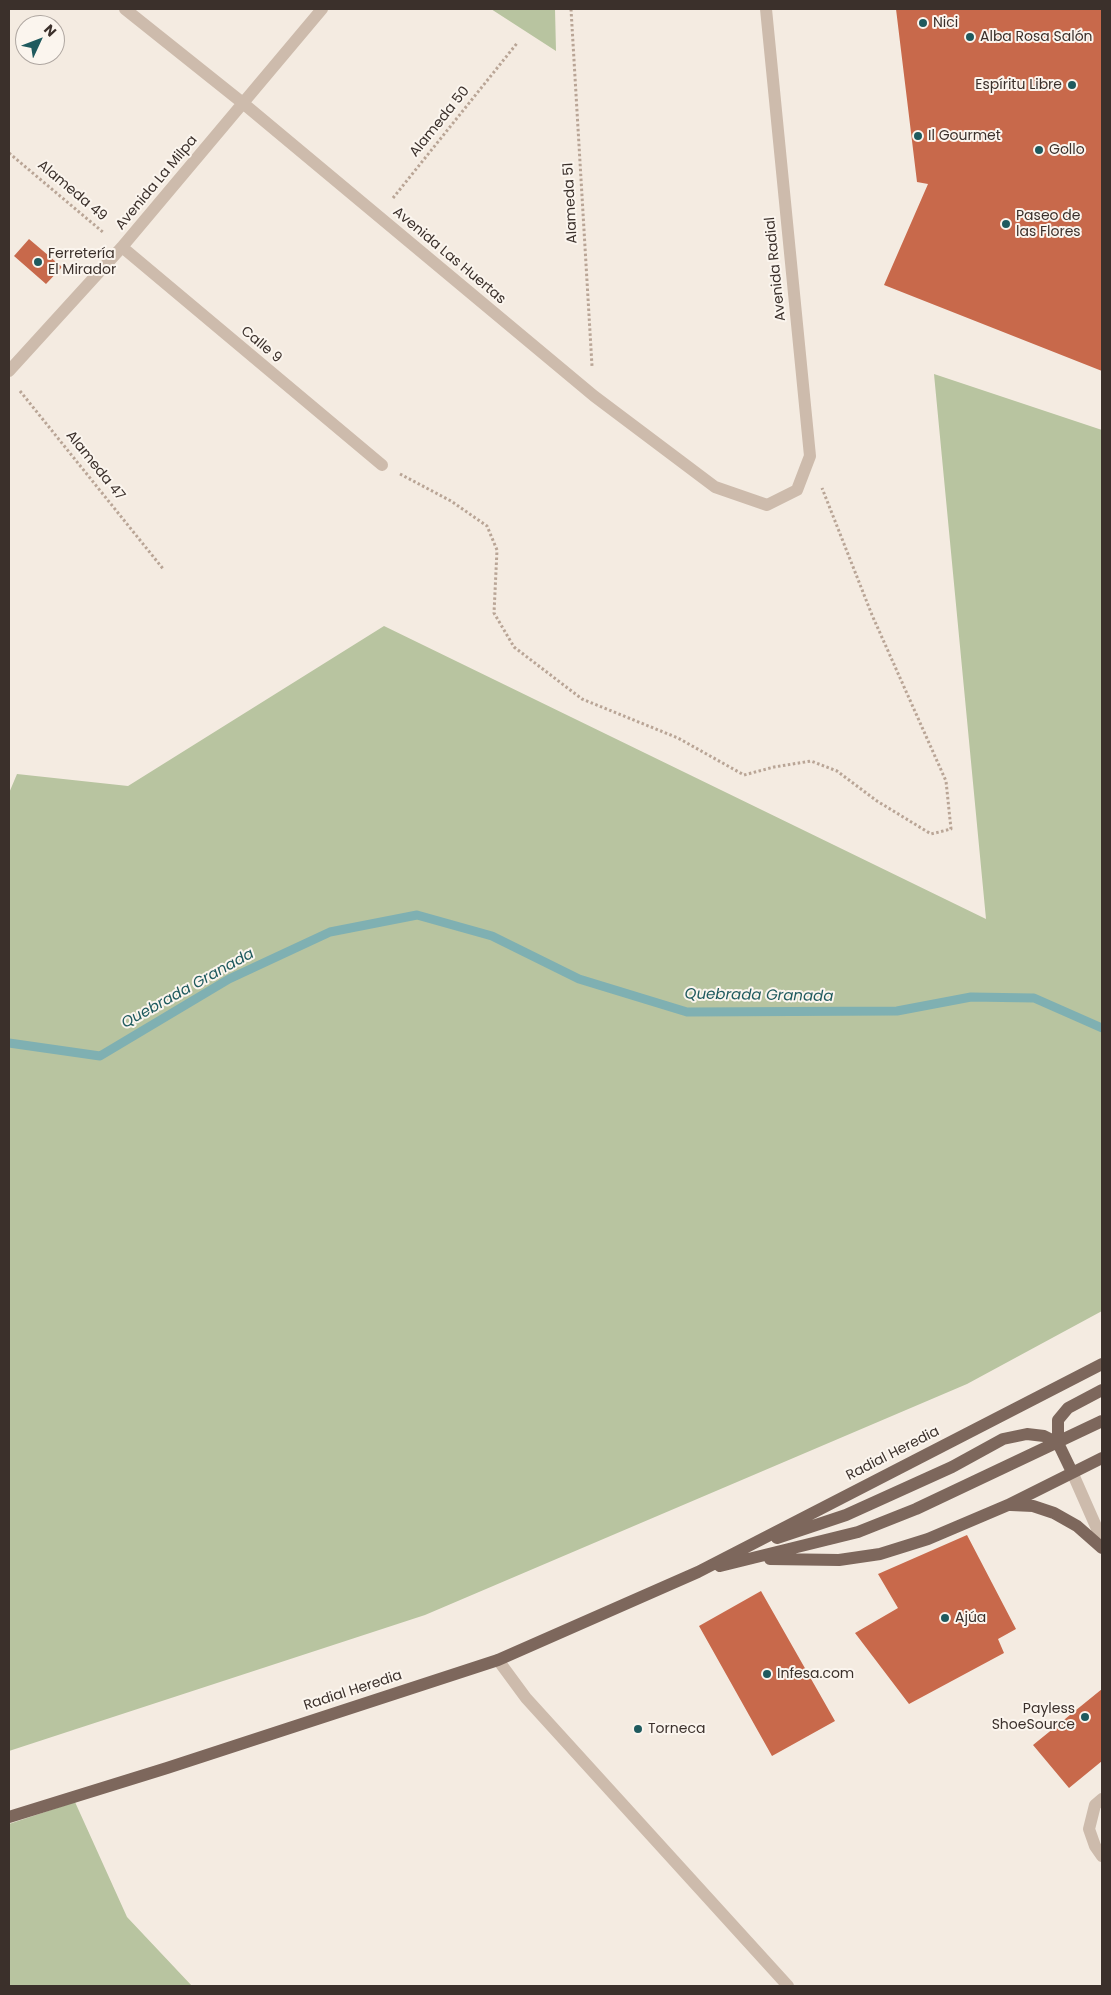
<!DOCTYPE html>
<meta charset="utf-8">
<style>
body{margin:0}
#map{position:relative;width:1111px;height:1995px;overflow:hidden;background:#f4ebe1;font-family:Poppins,sans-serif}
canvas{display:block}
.frame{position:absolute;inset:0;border:10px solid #3b302b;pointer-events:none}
.north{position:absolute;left:15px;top:15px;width:50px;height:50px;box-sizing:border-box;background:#fbf5ee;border:1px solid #aea6a0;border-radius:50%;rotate:47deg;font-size:14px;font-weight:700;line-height:20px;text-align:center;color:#3b302b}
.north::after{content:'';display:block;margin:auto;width:18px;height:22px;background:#1f5a5e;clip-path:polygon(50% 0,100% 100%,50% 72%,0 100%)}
</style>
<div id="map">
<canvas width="1111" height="1995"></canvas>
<div class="frame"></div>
<div class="north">N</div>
</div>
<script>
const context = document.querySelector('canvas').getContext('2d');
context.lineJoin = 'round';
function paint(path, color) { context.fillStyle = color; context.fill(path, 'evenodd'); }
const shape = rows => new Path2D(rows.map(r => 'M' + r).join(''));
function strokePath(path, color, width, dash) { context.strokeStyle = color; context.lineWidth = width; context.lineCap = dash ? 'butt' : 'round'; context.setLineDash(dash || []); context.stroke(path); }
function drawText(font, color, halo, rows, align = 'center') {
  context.font = font + ' Poppins,sans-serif'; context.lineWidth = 4; context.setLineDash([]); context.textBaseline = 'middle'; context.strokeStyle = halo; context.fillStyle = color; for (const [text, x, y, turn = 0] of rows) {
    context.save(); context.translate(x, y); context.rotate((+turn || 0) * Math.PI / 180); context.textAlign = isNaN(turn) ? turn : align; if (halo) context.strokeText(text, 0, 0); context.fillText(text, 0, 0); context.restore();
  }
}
paint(shape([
 [491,9,555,9,556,51],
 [934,374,1102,430,1102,1311,967,1384,425,1615,9,1751,9,793,17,774,128,786,384,626,986,919],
 [75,1802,127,1917,192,1986,9,1986,9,1824]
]), '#b8c4a0');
strokePath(shape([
 [9,1043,100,1056,229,979,330,932,417,915,492,936,579,979,687,1012,897,1011,971,997,1034,998,1102,1028]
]), '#7fb0b2', 9);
paint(shape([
 [896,9,1102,9,1102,371,884,285,928,184,917,182],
 [29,239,62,267,46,284,14,256],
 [967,1535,1016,1629,998,1639,1004,1653,909,1704,855,1633,898,1608,878,1574],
 [761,1591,835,1721,772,1756,699,1626],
 [1102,1689,1102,1761,1069,1788,1033,1745]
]), '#c8694b');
strokePath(shape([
 [571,9,592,366],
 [9,153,104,233],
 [393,198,518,42],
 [20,391,164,570],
 [400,474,451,501,487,526,497,550,494,613,514,647,582,699,678,738,744,775,774,767,811,761,837,771,877,801,931,834,951,829,946,781,872,615,822,488]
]), '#b9a596', 3, [2.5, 2.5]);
strokePath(shape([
 [1072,1472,1102,1540],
 [498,1660,526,1698,788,1986],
 [1102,1799,1095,1805,1089,1829,1095,1846,1102,1856]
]), '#cdbbac', 12);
strokePath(shape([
 [125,9,244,104,594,396,715,487,767,505,797,490,810,456,766,9],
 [122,247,382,465],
 [9,371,122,247,322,9]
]), '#cdbbac', 12);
strokePath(shape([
 [1072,1472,1058,1443,1058,1420,1068,1408,1102,1390],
 [1011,1505,1033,1506,1054,1513,1077,1526,1102,1548],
 [777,1538,846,1515,952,1467,1003,1439,1027,1434,1044,1436,1058,1443],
 [770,1559,839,1560,880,1554,928,1539,1008,1505,1102,1458],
 [720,1566,858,1532,916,1509,1102,1421],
 [9,1817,167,1768,498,1660,698,1572,1102,1364]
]), '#7d675c', 12);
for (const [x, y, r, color] of [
 [923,23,5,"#1f5a5e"],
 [970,37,5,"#1f5a5e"],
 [1072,85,5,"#1f5a5e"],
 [918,136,5,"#1f5a5e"],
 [1039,150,5,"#1f5a5e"],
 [1006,224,5,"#1f5a5e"],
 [38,262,5,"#1f5a5e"],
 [945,1618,5,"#1f5a5e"],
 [767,1674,5,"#1f5a5e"],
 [1085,1717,5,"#1f5a5e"],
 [638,1729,5,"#1f5a5e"]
]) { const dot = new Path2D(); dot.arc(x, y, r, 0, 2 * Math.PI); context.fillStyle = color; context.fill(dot); strokePath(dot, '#fbf5ee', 2); }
drawText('14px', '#3b302b', '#fbf5ee', [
 ["Nici",933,23],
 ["Alba Rosa Salón",980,37],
 ["Espíritu Libre",1062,85,"right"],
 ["Il Gourmet",928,136],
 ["Gollo",1049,150],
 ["Paseo de",1016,216],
 ["las Flores",1016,232],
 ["Ferretería",48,254],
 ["El Mirador",48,270],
 ["Ajúa",955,1618],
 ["Infesa.com",777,1674],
 ["Payless",1075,1709,"right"],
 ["ShoeSource",1075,1725,"right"],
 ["Torneca",648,1729]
], 'left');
drawText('14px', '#3b302b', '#fbf5ee', [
 ["Alameda 50",440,122,-51],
 ["Avenida La Milpa",157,183,-50],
 ["Alameda 49",72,191,40],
 ["Alameda 51",571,203,-93],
 ["Avenida Las Huertas",449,256,40],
 ["Avenida Radial",776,269,-96],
 ["Calle 9",261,345,40],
 ["Alameda 47",95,466,51],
 ["Radial Heredia",893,1454,-27],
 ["Radial Heredia",353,1691,-18]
]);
drawText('italic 15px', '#1f5a5e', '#fbf5ee', [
 ["Quebrada Granada",188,989,-29],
 ["Quebrada Granada",759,996,1]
]);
</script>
